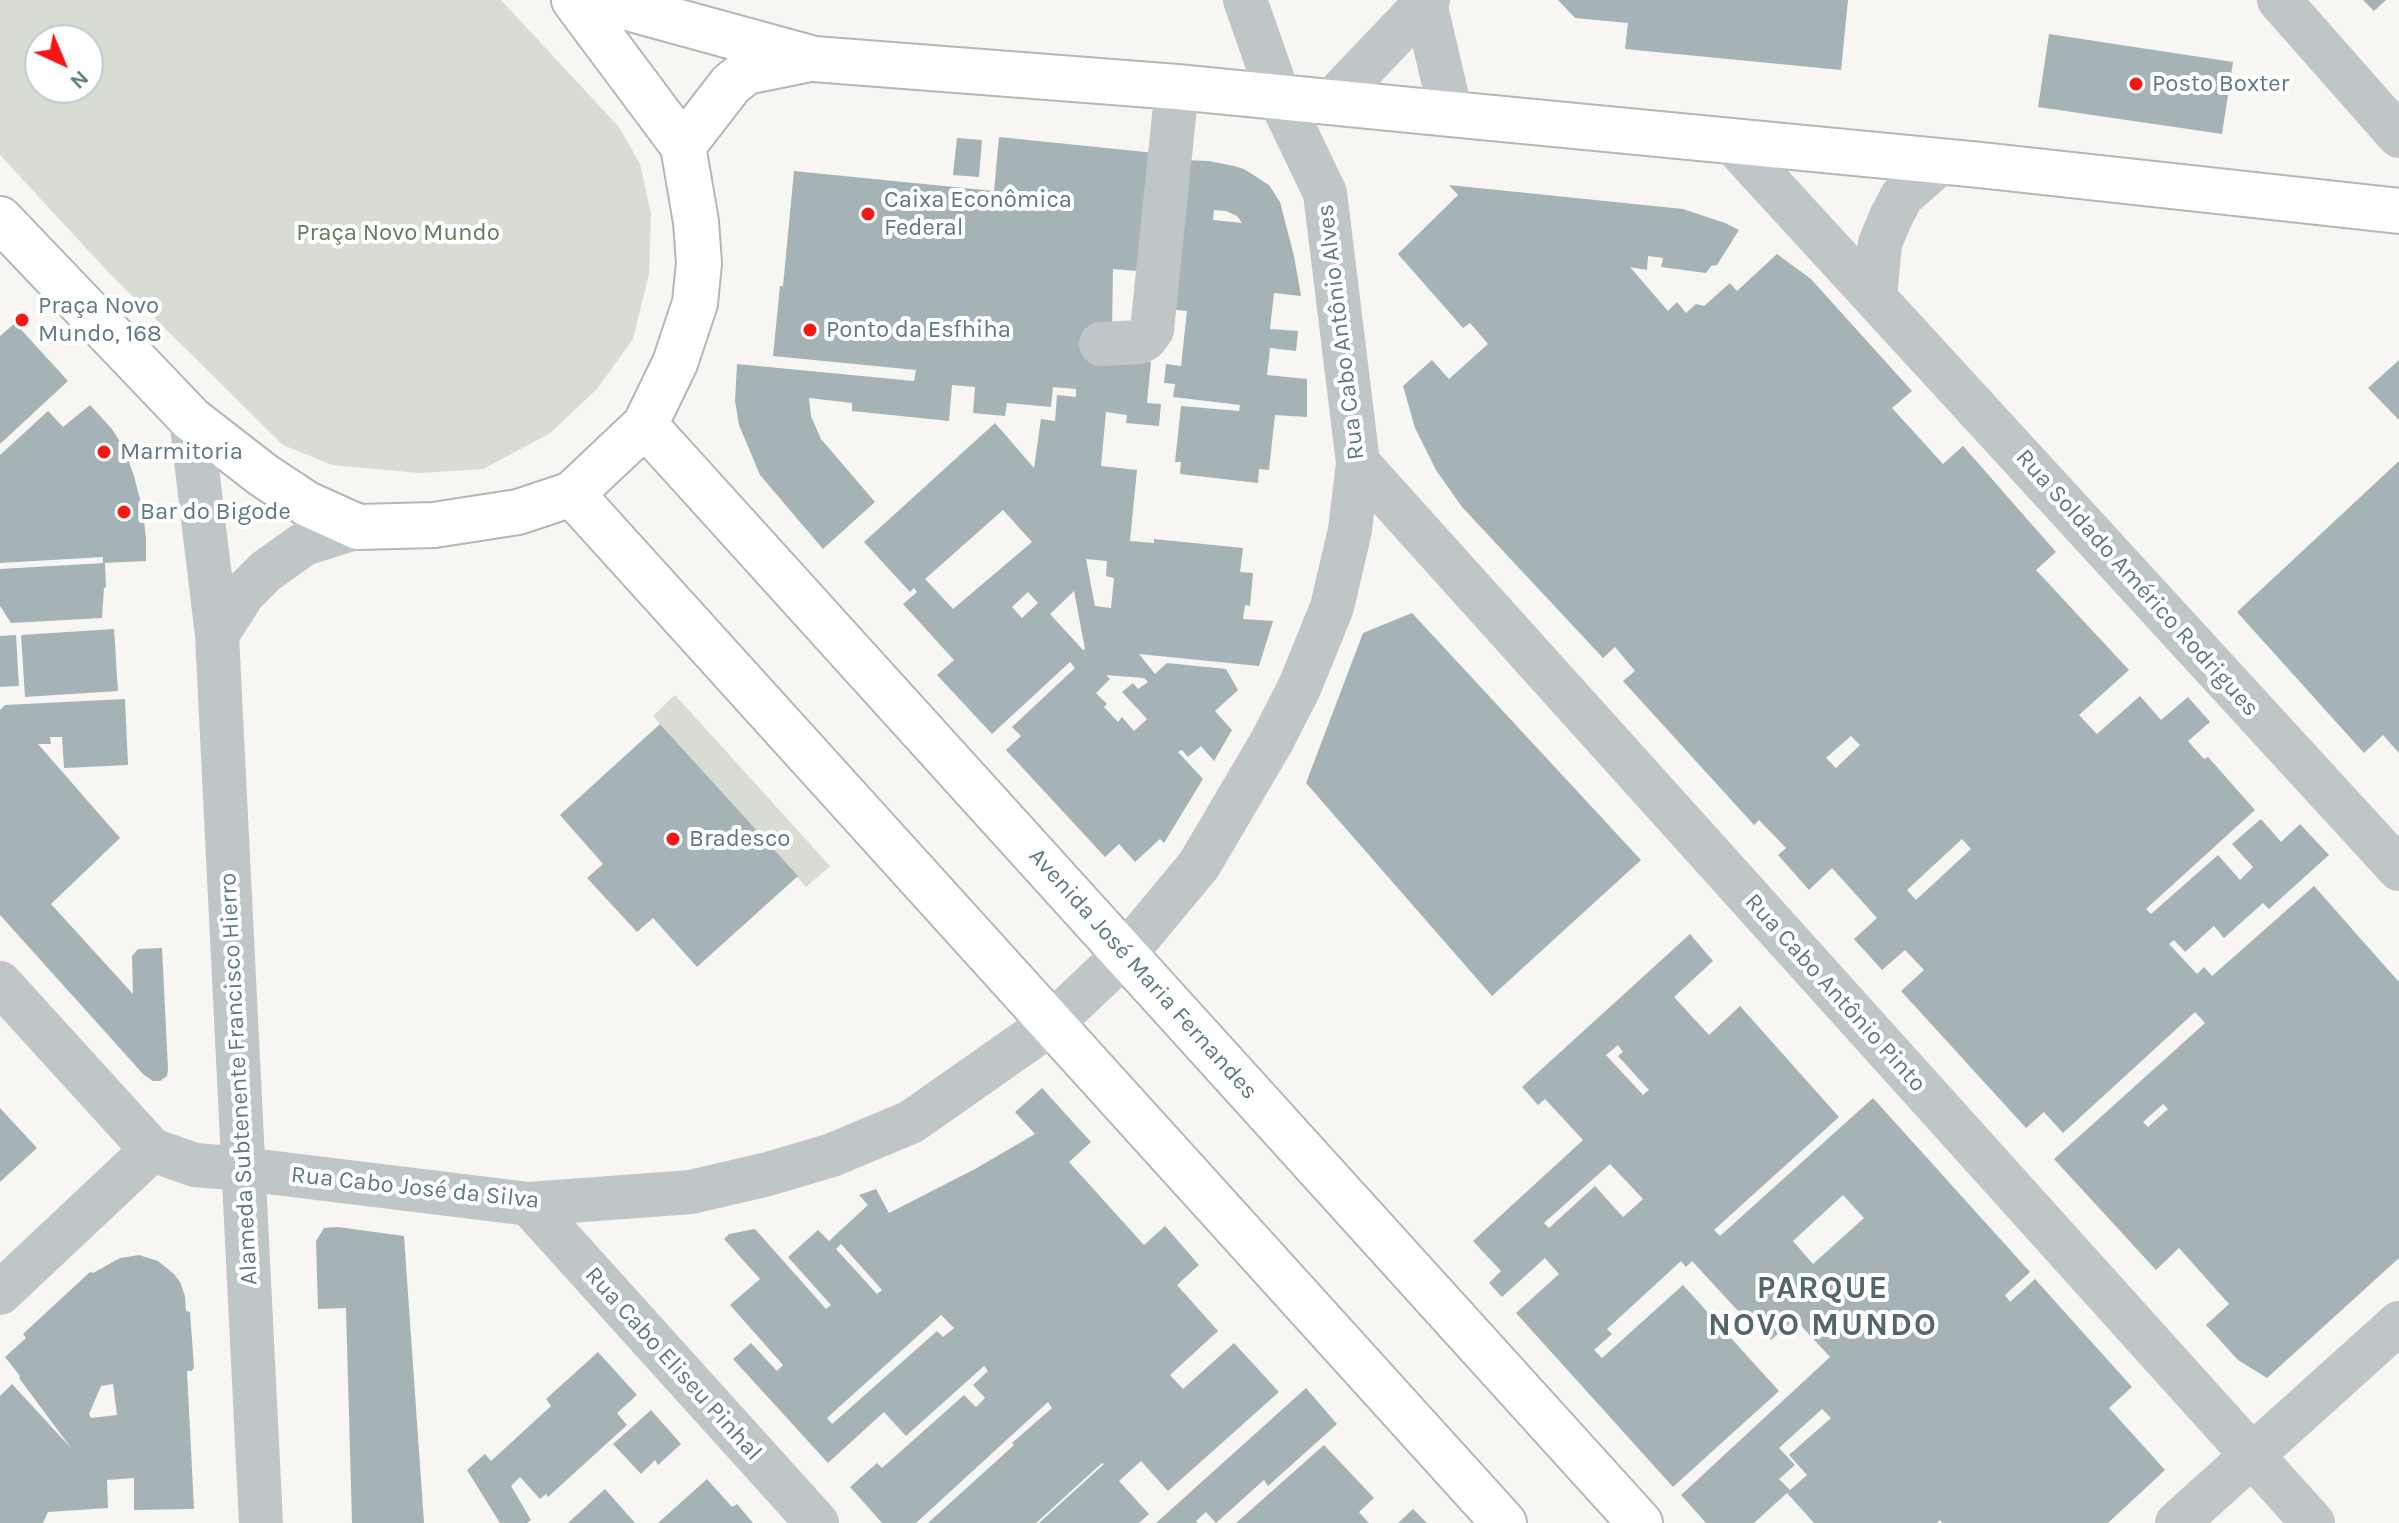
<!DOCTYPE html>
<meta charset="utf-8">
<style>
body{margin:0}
#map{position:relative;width:2399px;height:1523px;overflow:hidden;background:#f7f6f3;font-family:Karla,sans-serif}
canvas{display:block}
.north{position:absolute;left:24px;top:24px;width:80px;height:80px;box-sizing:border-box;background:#fff;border:2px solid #bfcacd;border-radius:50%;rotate:136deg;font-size:22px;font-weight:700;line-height:32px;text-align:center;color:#5f7a81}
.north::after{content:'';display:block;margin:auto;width:28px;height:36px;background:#f41716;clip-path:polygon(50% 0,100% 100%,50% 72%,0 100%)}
</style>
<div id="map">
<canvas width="2399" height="1523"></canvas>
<div class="north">N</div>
</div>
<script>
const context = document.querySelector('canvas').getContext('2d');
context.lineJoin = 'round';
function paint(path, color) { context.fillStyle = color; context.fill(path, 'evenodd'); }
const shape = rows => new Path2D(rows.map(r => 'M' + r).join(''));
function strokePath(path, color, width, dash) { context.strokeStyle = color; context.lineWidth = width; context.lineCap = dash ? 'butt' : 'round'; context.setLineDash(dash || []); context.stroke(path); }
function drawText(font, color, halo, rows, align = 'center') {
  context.font = font + ' Karla,sans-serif'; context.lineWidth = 8; context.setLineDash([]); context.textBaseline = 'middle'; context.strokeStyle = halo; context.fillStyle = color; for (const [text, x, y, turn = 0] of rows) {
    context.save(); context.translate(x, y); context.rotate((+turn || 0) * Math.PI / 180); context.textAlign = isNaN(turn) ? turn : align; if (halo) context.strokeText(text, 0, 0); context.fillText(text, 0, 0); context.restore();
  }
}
paint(shape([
 [0,0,501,0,619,127,640,164,651,214,649,274,633,339,597,389,549,434,483,469,420,473,332,465,283,445,110,274,0,155],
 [88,40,88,88,40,88,40,40],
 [675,695,830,866,806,887,653,716]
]), '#d8dcd2');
paint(shape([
 [1558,0,1848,0,1841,70,1625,49,1628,23,1575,18],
 [2363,0,2386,0,2374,11],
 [2049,34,2233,62,2222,134,2038,107],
 [999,137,1155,153,1150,272,1113,269,1112,333,1084,329,1082,355,1151,362,1147,403,1161,404,1159,426,1126,423,1127,415,1106,412,1101,466,1137,470,1130,541,1154,543,1154,539,1243,548,1240,572,1253,573,1250,606,1245,605,1243,619,1273,621,1259,666,1139,654,1155,674,1167,663,1226,669,1238,690,1215,711,1232,730,1214,761,1201,746,1188,757,1182,750,1178,752,1203,779,1164,843,1160,839,1135,862,1119,844,1105,857,1006,750,1021,736,1012,727,1075,668,1070,662,992,734,937,675,954,660,903,604,917,592,914,588,910,592,864,542,995,423,1034,468,1041,419,1055,421,1057,395,1076,397,1076,389,1053,387,1051,407,1007,403,1005,416,973,413,975,387,952,385,949,421,852,411,852,403,809,398,811,416,821,439,875,502,823,549,760,475,739,425,735,401,737,364,914,381,916,370,773,356,780,286,783,286,794,171,994,191],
 [1003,510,1032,542,953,609,925,579],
 [1086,559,1107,561,1106,576,1114,578,1111,608,1095,606],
 [1074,591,1085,649,1083,650,1050,614],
 [1028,592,1038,603,1022,618,1012,607],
 [1106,675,1144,678,1148,682,1138,689,1133,683,1122,692,1147,719,1134,731,1122,717,1118,722,1104,707,1107,704,1096,693,1110,679],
 [957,138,982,140,979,177,953,175],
 [1182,160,1209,161,1234,166,1244,169,1269,185,1280,202,1294,256,1301,296,1274,293,1270,329,1298,331,1296,351,1270,348,1267,375,1307,379,1307,417,1275,415,1269,470,1259,469,1258,483,1180,474,1181,462,1175,462,1181,406,1239,411,1240,405,1173,397,1175,384,1164,383,1166,364,1181,366,1187,311,1167,309],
 [1214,210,1226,211,1237,216,1242,223,1213,220],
 [1449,185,1683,209,1725,223,1739,230,1717,265,1711,266,1706,273,1661,267,1663,258,1648,256,1647,270,1630,267,1668,311,1677,302,1686,313,1696,304,1704,306,1730,283,1737,291,1777,254,1811,279,1912,391,1892,408,1943,464,1963,446,2056,552,2036,570,2129,670,2079,715,2097,734,2140,696,2161,720,2188,697,2210,722,2188,741,2204,759,2208,757,2255,810,2146,909,2151,914,2218,855,2240,880,2253,867,2232,844,2261,819,2281,842,2300,824,2329,855,2269,909,2263,903,2224,938,2214,926,2185,952,2174,940,2169,944,2197,974,2204,967,2212,976,2314,886,2399,982,2399,1258,2267,1378,2238,1360,2206,1325,2229,1304,2179,1248,2156,1270,2054,1159,2205,1023,2195,1012,2063,1133,2044,1112,2026,1128,1901,991,1924,970,1905,950,1882,970,1854,939,1877,918,1832,868,1809,890,1778,855,1786,848,1759,820,1754,825,1623,681,1635,671,1615,647,1603,658,1462,507,1436,470,1415,428,1403,386,1432,360,1449,379,1488,344,1470,323,1463,328,1398,254,1458,195],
 [1851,736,1860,745,1836,768,1826,758],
 [1962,839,1971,849,1916,900,1907,890],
 [2163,1104,2168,1109,2148,1127,2143,1122],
 [15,323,68,381,0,444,0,336],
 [2399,360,2399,420,2368,388],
 [90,405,112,429,124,448,134,476,143,511,146,539,146,561,103,563,103,557,0,563,0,455,48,411,63,427],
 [2399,461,2399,753,2383,735,2364,753,2237,612],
 [105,563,106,587,104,588,102,618,11,623,0,606,0,569],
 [1412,613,1641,860,1492,996,1306,783,1363,633],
 [114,629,118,691,25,697,21,635],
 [16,635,19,686,0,687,0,636],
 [125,699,128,765,64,768,62,737,50,737,51,744,38,744,120,838,51,904,133,994,132,956,138,949,162,948,168,1070,167,1076,160,1081,153,1081,144,1075,0,915,0,710,5,705],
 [660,724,798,876,697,967,653,918,637,932,587,878,603,864,560,815],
 [1690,934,1713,961,1674,997,1709,1035,1740,1006,1839,1117,1714,1230,1720,1236,1873,1098,2030,1272,2005,1295,2010,1302,2035,1279,2132,1387,2109,1408,2165,1470,2108,1523,1942,1523,1940,1520,1937,1523,1814,1523,1787,1493,1754,1523,1706,1523,1681,1495,1830,1357,1795,1319,1771,1340,1753,1321,1750,1324,1692,1261,1686,1267,1681,1261,1607,1329,1612,1334,1594,1350,1602,1358,1683,1285,1779,1391,1673,1487,1516,1313,1559,1274,1545,1258,1502,1297,1489,1283,1501,1271,1473,1241,1583,1140,1545,1099,1538,1105,1522,1087],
 [1618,1045,1623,1052,1618,1056,1649,1090,1643,1095,1606,1055],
 [1610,1164,1643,1199,1623,1217,1595,1186,1549,1228,1544,1223],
 [1843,1195,1864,1218,1813,1264,1793,1241],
 [1822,1409,1831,1418,1789,1455,1807,1475,1790,1490,1779,1479,1795,1465,1779,1448],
 [1042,1088,1091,1142,1069,1162,1144,1245,1165,1226,1199,1265,1177,1285,1218,1331,1170,1375,1183,1389,1234,1343,1279,1392,1168,1491,1141,1461,1119,1481,1149,1514,1139,1523,1039,1523,1104,1464,1102,1463,1036,1523,928,1523,1014,1445,1012,1443,1052,1408,1048,1402,916,1523,882,1523,850,1487,877,1463,882,1468,964,1395,976,1407,985,1398,973,1385,988,1371,984,1366,906,1436,884,1412,828,1463,733,1359,751,1343,777,1371,783,1365,730,1305,760,1279,724,1239,729,1234,755,1229,826,1309,831,1305,788,1257,818,1230,829,1241,868,1205,859,1195,876,1189,889,1213,975,1169,1035,1134,1015,1112],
 [841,1244,882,1290,877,1294,836,1249],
 [941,1315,954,1328,943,1337,937,1331,832,1424,827,1418],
 [0,1108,37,1148,0,1182],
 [338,1227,404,1236,424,1523,352,1523,346,1308,318,1309,316,1241,324,1228],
 [139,1255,158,1261,174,1274,180,1282,185,1296,186,1311,190,1312,194,1367,192,1371,187,1371,194,1509,134,1510,134,1478,107,1480,108,1508,48,1512,43,1523,0,1523,0,1396,12,1384,71,1448,19,1378,20,1376,5,1357,26,1338,23,1334,90,1272,93,1273,120,1258],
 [113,1384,117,1415,91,1418,89,1414,101,1386],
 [598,1352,637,1395,617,1413,627,1425,548,1497,546,1494,540,1499,520,1477,511,1486,531,1520,527,1523,500,1523,467,1470,485,1454,491,1461,551,1406,546,1399],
 [1306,1388,1337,1424,1268,1486,1264,1480,1216,1523,1206,1512,1196,1521,1198,1523,1156,1523],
 [651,1410,681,1444,658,1465,655,1460,641,1474,613,1444],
 [1324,1445,1374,1498,1359,1512,1369,1523,1236,1523],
 [707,1479,732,1507,737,1504,753,1523,658,1523],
 [605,1489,635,1523,568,1523],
 [1413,1509,1427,1523,1398,1523]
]), '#a6b3b6');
const major = shape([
 [599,0,814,59,1177,87,1451,114,1980,165,2399,211],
 [683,146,731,84,746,72,805,60],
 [0,219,191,419,263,475,307,504,358,527,434,525,518,512,572,494,645,425,675,363,695,303,699,263,696,222,683,146,574,0],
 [645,425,1640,1523],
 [572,494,1504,1523]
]);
strokePath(major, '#b0b8bb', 48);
strokePath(shape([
 [2279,0,2399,136],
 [1425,3,1451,114],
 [1331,102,1428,0],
 [1731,141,2399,869],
 [1875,297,1880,243,1891,217,1902,196,1941,162],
 [1101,344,1139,342,1145,339,1152,330,1177,87],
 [191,419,217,635,261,1523],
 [1358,463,2313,1523],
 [217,635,243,594,266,571,304,544,358,527],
 [0,983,152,1150,195,1165,243,1169,529,1204,691,1192,768,1174,832,1155,911,1122,1052,1023,1125,954,1199,865,1272,741,1300,686,1332,607,1350,530,1358,463,1325,193,1279,97,1245,0],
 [529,1204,817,1523],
 [0,1293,152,1150],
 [2177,1523,2399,1323]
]), '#bfc6c8', 44);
strokePath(major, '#fff', 44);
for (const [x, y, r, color] of [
 [2136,84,8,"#f41716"],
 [868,214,8,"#f41716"],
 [22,320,8,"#f41716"],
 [810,330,8,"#f41716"],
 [104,452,8,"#f41716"],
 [124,512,8,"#f41716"],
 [673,839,8,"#f41716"]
]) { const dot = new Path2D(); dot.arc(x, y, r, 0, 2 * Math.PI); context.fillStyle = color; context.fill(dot); strokePath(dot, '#fff', 3); }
drawText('24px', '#5f7a81', '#fff', [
 ["Posto Boxter",2152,84],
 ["Caixa Econômica",884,200],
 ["Federal",884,228],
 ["Praça Novo",38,306],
 ["Mundo, 168",38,334],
 ["Ponto da Esfhiha",826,330],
 ["Marmitoria",120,452],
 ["Bar do Bigode",140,512],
 ["Bradesco",689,839]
], 'left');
drawText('24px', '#69795e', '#fff', [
 ["Praça Novo Mundo",398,233]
]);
drawText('24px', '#5f7a81', '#fff', [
 ["Rua Cabo Antônio Alves",1341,332,-97],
 ["Rua Soldado Américo Rodrigues",2137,583,48],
 ["Avenida José Maria Fernandes",1143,974,48],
 ["Rua Cabo Antônio Pinto",1835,993,48],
 ["Alameda Subtenente Francisco Hierro",239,1079,-93],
 ["Rua Cabo José da Silva",415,1188,6],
 ["Rua Cabo Eliseu Pinhal",673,1364,48]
]);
context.letterSpacing = '2px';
drawText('bold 32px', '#52666c', '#fff', [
 ["PARQUE",1823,1289],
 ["NOVO MUNDO",1823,1326]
]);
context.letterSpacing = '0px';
</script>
